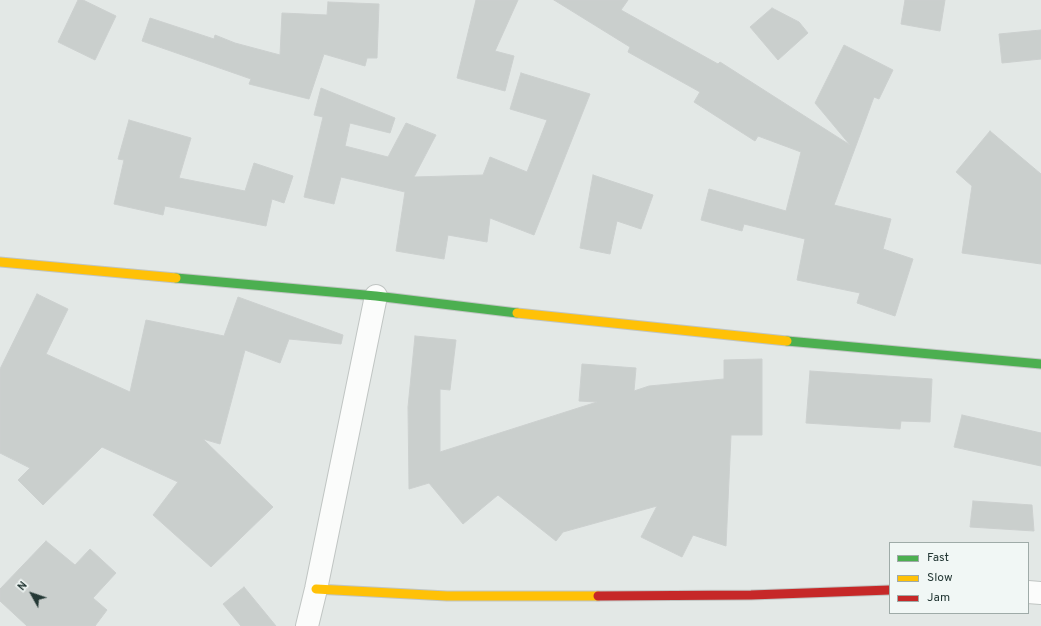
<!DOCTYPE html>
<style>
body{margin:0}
#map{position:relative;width:1041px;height:626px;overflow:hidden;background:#e3e8e6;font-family:Overpass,sans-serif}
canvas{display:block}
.legend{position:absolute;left:889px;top:542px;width:140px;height:72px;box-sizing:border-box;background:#f1f7f5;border:1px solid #9faba8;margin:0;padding:5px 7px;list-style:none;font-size:12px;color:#243835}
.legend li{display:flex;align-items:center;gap:8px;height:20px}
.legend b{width:20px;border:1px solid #9faba8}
.north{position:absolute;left:12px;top:574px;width:40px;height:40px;-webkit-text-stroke:3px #f1f7f5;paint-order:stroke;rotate:310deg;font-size:11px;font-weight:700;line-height:16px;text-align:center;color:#243835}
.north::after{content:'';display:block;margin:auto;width:14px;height:18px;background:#243835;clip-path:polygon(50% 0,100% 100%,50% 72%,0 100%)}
</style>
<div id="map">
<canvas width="1041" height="626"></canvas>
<ul class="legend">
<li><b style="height:5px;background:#4caf50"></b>Fast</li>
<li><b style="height:5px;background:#ffc107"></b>Slow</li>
<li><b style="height:5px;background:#c62828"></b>Jam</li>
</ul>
<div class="north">N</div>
</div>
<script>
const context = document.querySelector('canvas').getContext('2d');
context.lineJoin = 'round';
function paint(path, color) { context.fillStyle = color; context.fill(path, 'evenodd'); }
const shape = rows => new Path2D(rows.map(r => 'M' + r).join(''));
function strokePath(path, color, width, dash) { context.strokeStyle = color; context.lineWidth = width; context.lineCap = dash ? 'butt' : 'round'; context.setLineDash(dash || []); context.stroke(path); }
const building = shape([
 [78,0,83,0,116,16,95,60,58,42,78,0],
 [476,0,518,0,495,51,514,56,505,91,457,78,476,0],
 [554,0,628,0,621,10,718,64,720,62,850,145,815,103,844,45,893,70,879,99,874,97,834,205,891,219,883,249,913,259,895,316,857,303,860,293,797,280,805,239,744,224,742,231,701,220,709,189,786,211,801,152,758,136,755,141,694,102,700,92,628,52,630,47,554,0],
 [905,0,945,0,940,31,901,24,905,0],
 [328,2,379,4,377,58,367,58,365,66,324,54,309,99,249,84,251,79,142,41,150,18,214,39,215,35,235,43,280,55,282,13,327,15,328,2],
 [772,8,799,22,808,33,778,60,750,27,772,8],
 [1041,30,1041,59,1002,63,999,34,1041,30],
 [521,73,590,94,534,235,490,218,487,242,448,235,444,259,396,251,405,192,341,177,334,204,304,197,323,117,314,115,321,88,395,118,390,133,350,123,345,146,388,157,406,123,436,135,414,177,483,175,490,157,527,172,547,120,510,109,521,73],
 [129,120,191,138,179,178,245,191,254,163,293,176,284,203,272,199,266,226,165,206,163,215,114,204,124,160,118,159,129,120],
 [990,131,1041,174,1041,264,962,253,972,186,956,172,990,131],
 [593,175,653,195,641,229,617,221,610,254,580,248,593,175],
 [37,294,68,309,46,354,130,392,146,320,224,336,238,297,343,335,341,344,289,339,280,363,245,350,220,444,203,439,273,507,211,567,153,515,178,482,102,447,43,505,18,480,30,468,0,453,0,369,37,294],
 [415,336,456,340,450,390,440,389,440,452,597,402,579,401,582,364,636,368,634,391,649,386,724,379,724,360,762,359,762,435,731,435,726,546,693,535,682,557,641,537,657,506,563,532,556,541,498,495,463,524,429,483,409,489,408,407,415,336],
 [810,371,932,379,930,422,901,421,900,429,806,423,810,371],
 [962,415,1041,433,1041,466,954,447,962,415],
 [973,501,1032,505,1034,531,970,527,973,501],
 [46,541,75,565,90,549,116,573,93,598,107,610,95,626,27,626,0,601,0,589,46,541],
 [244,587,276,626,241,626,223,604,244,587]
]);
paint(building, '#cacfcd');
strokePath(building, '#ccd0cf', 1);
const street = shape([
 [1028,592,1041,593],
 [307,626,316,589,376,296]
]);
const fast = shape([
 [176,278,376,296,517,313],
 [787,341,1041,364]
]);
const slow = shape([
 [0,262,176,278],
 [517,313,787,341],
 [316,589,447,596,598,596]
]);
const jam = shape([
 [598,596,751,595,890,590]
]);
strokePath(street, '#c0c5c3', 24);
strokePath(fast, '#c0c5c3', 11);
strokePath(slow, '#c0c5c3', 11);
strokePath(jam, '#c0c5c3', 11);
strokePath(street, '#fbfcfb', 22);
strokePath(fast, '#4caf50', 9);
strokePath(slow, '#ffc107', 9);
strokePath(jam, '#c62828', 9);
</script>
